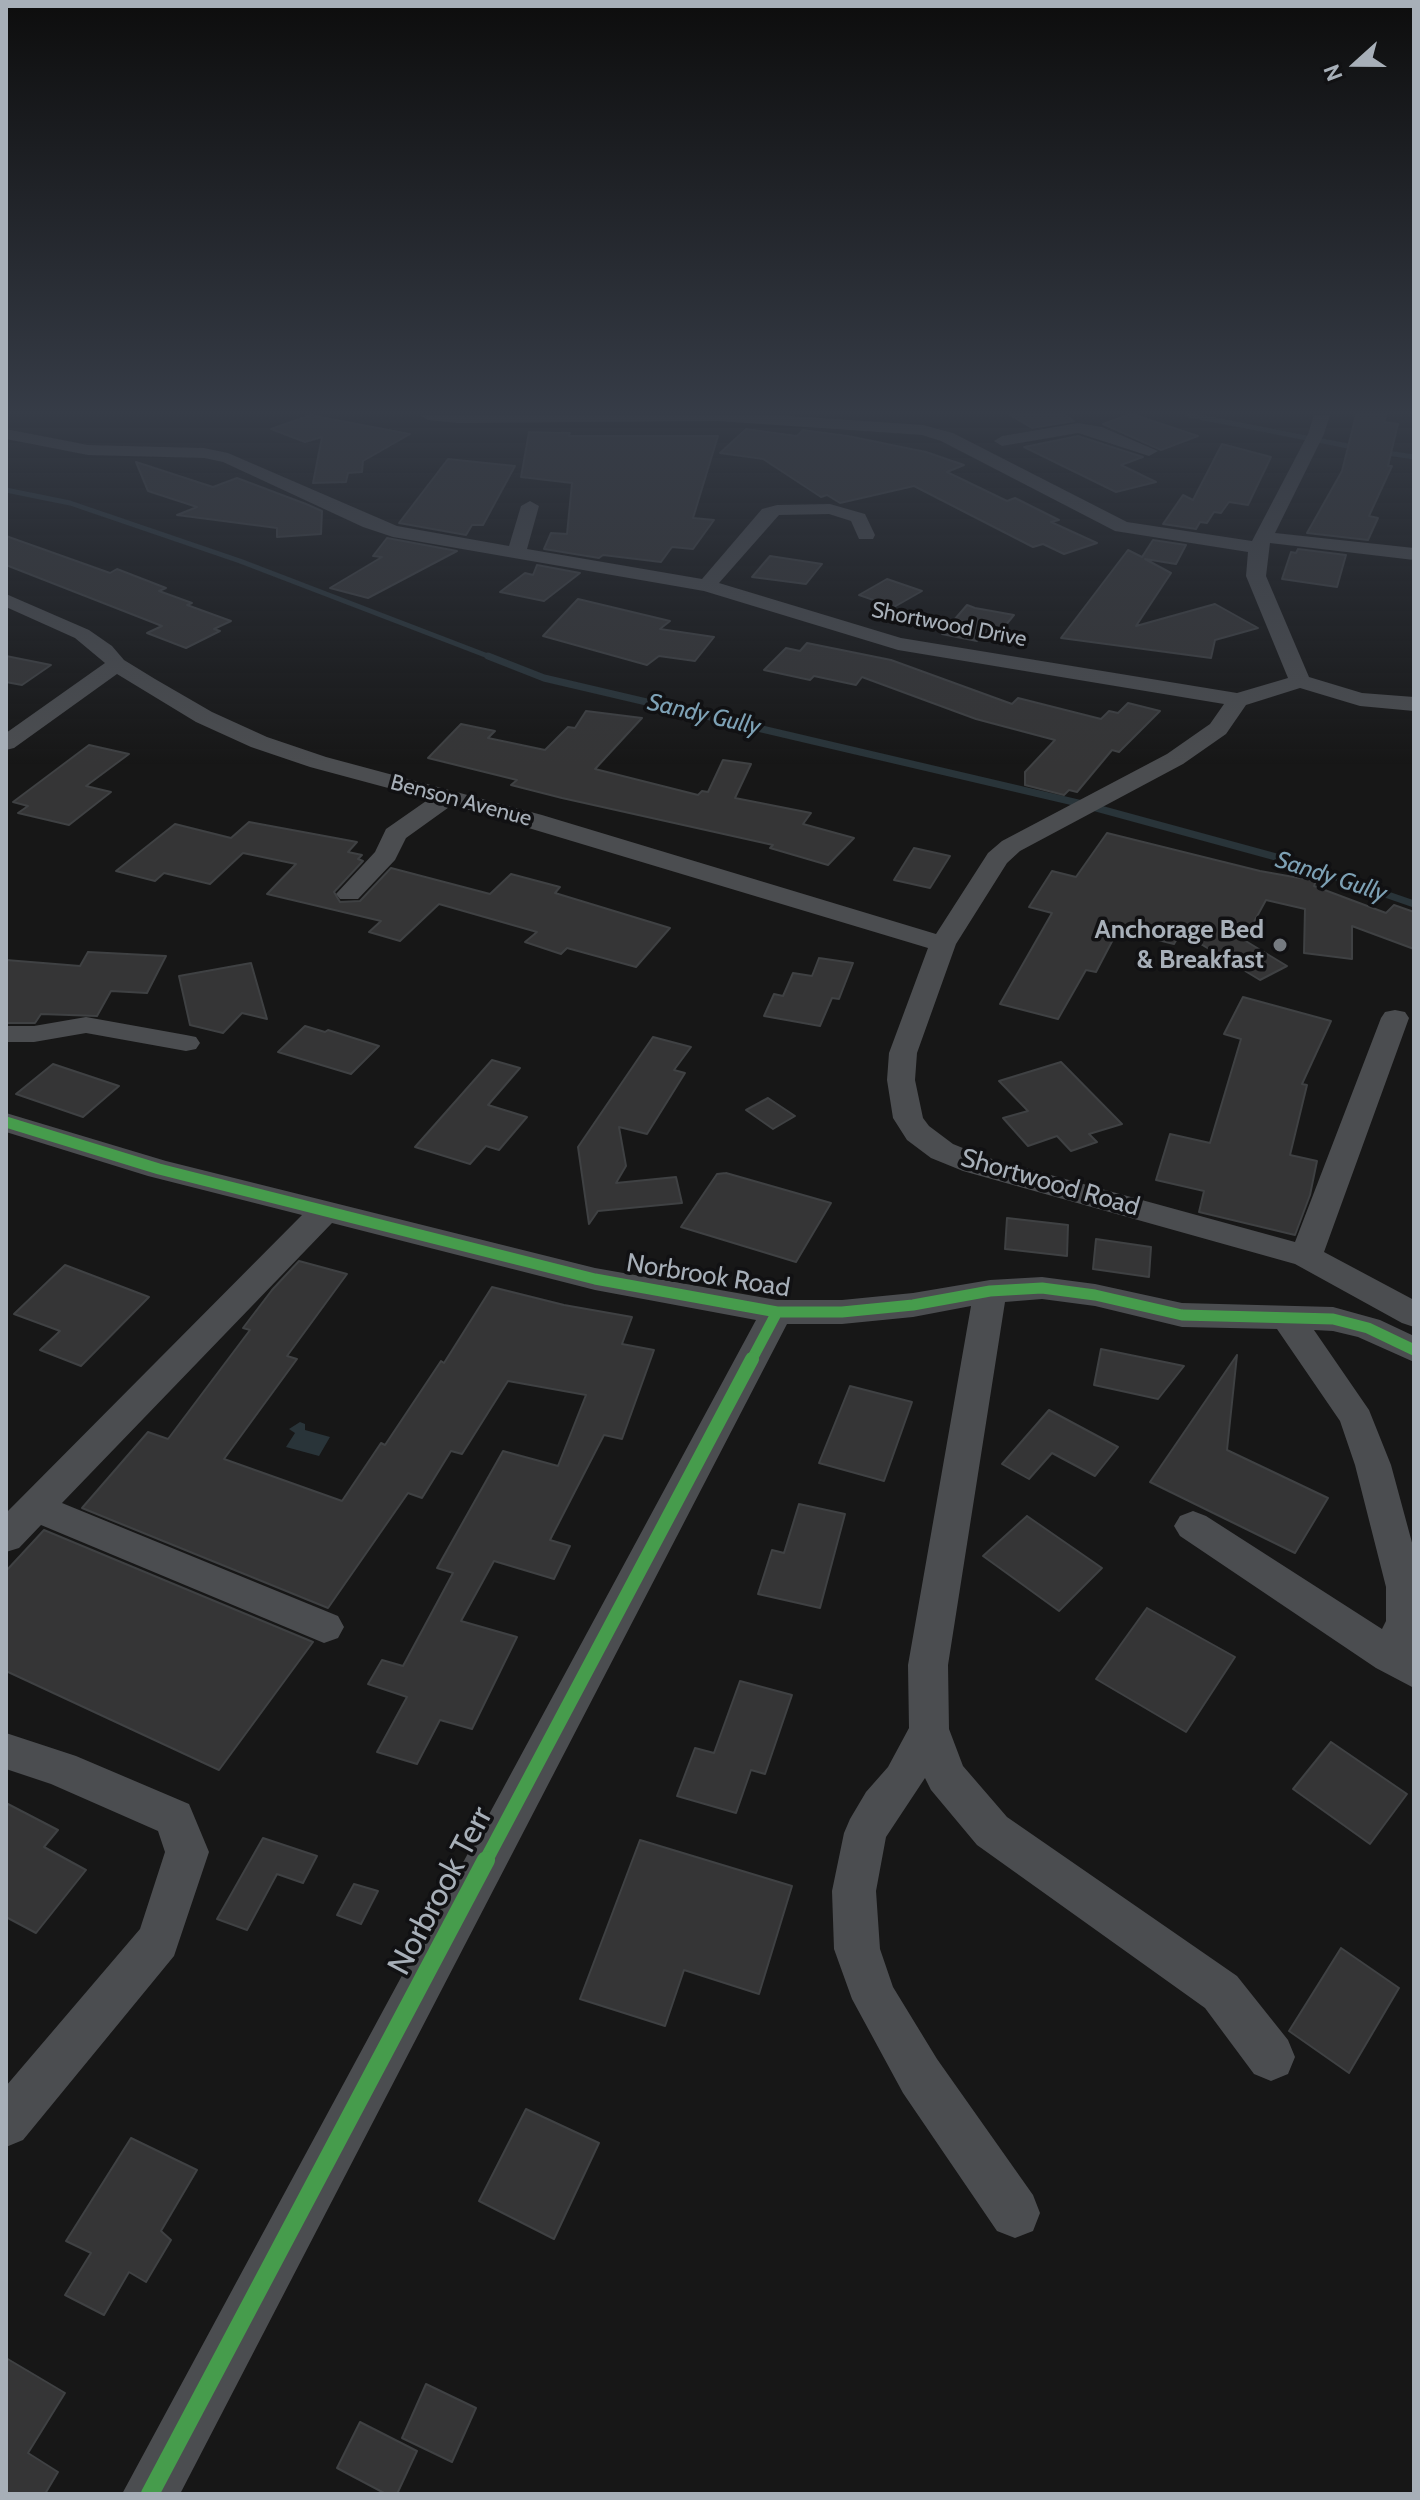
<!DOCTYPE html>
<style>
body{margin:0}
#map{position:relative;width:1420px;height:2500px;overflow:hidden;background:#171717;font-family:Cabin,sans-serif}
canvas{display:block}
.frame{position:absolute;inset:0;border:8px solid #a7afb8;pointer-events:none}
.north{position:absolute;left:1316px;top:24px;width:80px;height:80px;-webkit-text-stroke:6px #111113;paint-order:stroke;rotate:249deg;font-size:22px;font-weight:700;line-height:32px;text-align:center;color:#a7afb8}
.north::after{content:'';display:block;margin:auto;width:28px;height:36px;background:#a7afb8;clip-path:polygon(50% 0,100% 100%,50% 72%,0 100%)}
</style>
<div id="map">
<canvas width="1420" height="2500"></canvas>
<div class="frame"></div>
<div class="north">N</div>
</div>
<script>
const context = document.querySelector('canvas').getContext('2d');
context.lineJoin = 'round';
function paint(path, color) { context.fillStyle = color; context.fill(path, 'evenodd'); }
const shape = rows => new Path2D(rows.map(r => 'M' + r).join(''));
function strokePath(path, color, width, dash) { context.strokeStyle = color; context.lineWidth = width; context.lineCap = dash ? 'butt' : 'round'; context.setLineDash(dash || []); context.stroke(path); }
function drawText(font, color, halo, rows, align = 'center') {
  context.font = font + ' Cabin,sans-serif'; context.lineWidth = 7; context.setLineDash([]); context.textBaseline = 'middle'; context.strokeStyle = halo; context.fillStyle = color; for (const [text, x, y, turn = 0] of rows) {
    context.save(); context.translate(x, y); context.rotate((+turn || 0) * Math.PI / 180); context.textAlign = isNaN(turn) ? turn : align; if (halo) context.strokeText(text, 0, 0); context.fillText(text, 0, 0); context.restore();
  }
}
paint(shape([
 [300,1422,305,1424,305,1430,330,1437,319,1456,286,1447,295,1433,289,1429]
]), '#293439');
strokePath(shape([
 [1189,415,1358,448],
 [1381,452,1414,457],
 [6,490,70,503,240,561,493,658]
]), '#293439', 5);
strokePath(shape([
 [488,656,544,678,1078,803,1287,860,1414,904]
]), '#293439', 7);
const building = shape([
 [311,415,325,418,410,434,363,461,362,472,348,473,346,482,313,483,322,437,305,442,271,429,311,415],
 [1010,415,1065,415,1074,421,1032,428,1010,415],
 [1128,415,1135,415,1198,436,1161,450,1103,424,1128,415],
 [1356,415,1386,415,1384,422,1398,424,1388,466,1392,466,1369,516,1378,518,1368,540,1307,533,1342,471,1356,415],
 [746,429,797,436,803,430,848,436,926,452,964,465,947,472,1007,501,1015,498,1059,520,1051,522,1097,543,1064,554,1043,544,1033,547,914,486,840,503,827,495,821,497,763,459,720,453,746,429],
 [529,432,570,433,569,436,718,436,693,518,714,520,693,549,672,547,661,562,603,555,599,558,544,549,551,533,567,534,572,483,521,477,529,432],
 [1078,436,1143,457,1121,465,1156,482,1116,492,1024,447,1078,436],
 [1222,444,1271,457,1248,505,1229,502,1221,513,1214,512,1207,523,1200,522,1196,529,1163,524,1183,495,1193,500,1222,444],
 [448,459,515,466,483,525,472,525,466,535,399,523,448,459],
 [136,462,213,487,237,478,306,504,322,511,321,534,277,537,277,528,177,515,197,507,148,491,136,462],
 [6,536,110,573,117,569,166,588,159,591,192,603,187,605,231,621,214,629,220,631,186,648,147,633,162,626,6,565,6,536],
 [387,538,457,551,368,598,330,588,382,557,373,556,387,538],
 [1153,540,1186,545,1176,564,1145,559,1171,573,1136,626,1215,604,1258,628,1215,640,1211,658,1061,638,1128,550,1142,557,1153,540],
 [1298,549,1346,555,1337,587,1282,579,1291,552,1296,553,1298,549],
 [770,556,822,564,806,584,752,577,770,556],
 [537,565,580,573,544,601,500,592,525,573,533,575,537,565],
 [887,579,922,591,894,607,859,595,887,579],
 [578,599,670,621,660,629,714,637,695,661,659,656,647,665,543,636,578,599],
 [967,605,975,608,1014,615,995,638,981,635,977,641,942,634,967,605],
 [807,643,891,660,1012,704,1018,698,1101,719,1109,711,1118,713,1128,703,1160,711,1119,752,1112,750,1077,792,1069,790,1064,795,1025,785,1025,772,1055,740,976,719,862,677,856,685,814,676,810,680,764,670,786,648,800,651,807,643],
 [6,656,51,665,22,685,6,682,6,656],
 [586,711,642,718,595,769,698,795,702,791,708,792,723,760,751,764,735,798,811,813,803,824,854,838,828,865,770,848,773,845,562,798,511,785,517,780,428,758,461,724,495,731,488,738,545,750,568,727,575,728,586,711],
 [89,745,129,754,86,786,111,792,69,825,18,813,28,806,13,802,89,745],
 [249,822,357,842,348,852,362,855,358,859,363,861,334,892,340,902,360,901,391,868,490,894,511,874,560,887,555,893,670,928,636,967,567,948,561,954,525,942,537,932,439,904,400,941,369,932,381,921,267,894,296,864,243,853,210,884,164,873,155,881,116,871,175,824,231,838,249,822],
 [1107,833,1260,871,1316,881,1314,886,1386,913,1394,905,1414,912,1414,949,1352,926,1352,959,1304,953,1305,909,1266,900,1244,940,1287,966,1260,980,1181,932,1174,944,1118,930,1096,972,1086,970,1058,1019,1000,1004,1052,913,1029,907,1052,871,1076,877,1107,833],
 [914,848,950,856,930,888,894,880,914,848],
 [88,952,166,956,147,993,111,991,97,1016,41,1014,35,1023,6,1023,6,960,80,966,88,952],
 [819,958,853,963,839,999,832,998,820,1026,764,1016,774,994,783,996,793,973,812,976,819,958],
 [251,963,267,1019,242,1013,223,1033,190,1025,179,976,251,963],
 [1243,997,1331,1021,1302,1084,1307,1085,1290,1155,1317,1161,1310,1195,1295,1235,1199,1212,1204,1191,1156,1180,1170,1134,1210,1143,1241,1039,1224,1034,1243,997],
 [305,1026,325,1032,328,1030,379,1046,351,1074,278,1052,305,1026],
 [653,1037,691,1047,674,1070,685,1073,647,1134,619,1127,626,1166,616,1183,676,1177,682,1203,598,1211,589,1224,578,1147,653,1037],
 [492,1060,520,1068,488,1105,527,1117,499,1150,486,1146,470,1164,415,1147,492,1060],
 [1061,1062,1122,1124,1089,1134,1097,1142,1071,1151,1057,1136,1028,1146,1003,1118,1028,1111,999,1081,1061,1062],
 [53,1064,119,1086,83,1117,16,1094,53,1064],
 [768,1098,795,1116,773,1129,746,1110,768,1098],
 [726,1173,831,1203,796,1262,681,1227,717,1174,726,1173],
 [1007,1218,1068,1225,1067,1256,1005,1249,1007,1218],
 [1096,1239,1151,1247,1149,1277,1093,1269,1096,1239],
 [299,1261,347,1274,287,1356,297,1359,224,1459,342,1501,381,1443,385,1445,441,1361,444,1363,492,1287,564,1305,632,1317,622,1344,654,1350,622,1439,604,1435,550,1540,570,1546,554,1579,494,1561,461,1621,517,1637,472,1729,440,1720,417,1764,377,1752,407,1697,368,1684,382,1660,403,1666,453,1573,437,1568,503,1451,558,1466,586,1395,508,1381,462,1454,451,1451,422,1498,408,1493,328,1608,82,1508,148,1432,168,1439,250,1330,243,1328,272,1290,299,1261],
 [65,1265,149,1297,81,1366,40,1350,60,1331,14,1314,65,1265],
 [1101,1349,1184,1366,1158,1399,1094,1385,1101,1349],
 [1237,1355,1227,1450,1328,1498,1295,1553,1150,1482,1237,1355],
 [850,1386,912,1402,884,1481,819,1463,850,1386],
 [1049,1410,1118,1447,1095,1476,1052,1453,1029,1479,1002,1464,1049,1410],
 [799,1504,845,1514,820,1608,758,1594,772,1550,784,1553,799,1504],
 [1027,1516,1102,1568,1059,1611,983,1556,1027,1516],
 [44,1530,313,1642,219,1770,6,1671,6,1571,44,1530],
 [1147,1608,1235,1657,1186,1732,1096,1679,1147,1608],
 [740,1681,792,1695,765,1774,751,1770,736,1813,677,1796,695,1748,714,1753,740,1681],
 [1331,1742,1407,1794,1370,1844,1293,1789,1331,1742],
 [6,1803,58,1830,44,1847,86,1870,36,1933,6,1917,6,1803],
 [263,1838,317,1856,303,1883,277,1874,247,1930,217,1919,263,1838],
 [640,1840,792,1886,759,1994,684,1970,665,2026,580,1999,640,1840],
 [354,1884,378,1891,361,1924,337,1915,354,1884],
 [1341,1948,1399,1988,1349,2073,1289,2031,1341,1948],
 [526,2109,599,2143,554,2239,479,2201,526,2109],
 [131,2138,197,2170,161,2231,171,2240,146,2282,129,2272,104,2315,65,2295,91,2253,66,2241,131,2138],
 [6,2358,65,2393,28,2453,58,2472,45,2494,6,2494,6,2358],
 [426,2384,476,2408,452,2462,402,2438,426,2384],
 [360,2422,417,2451,397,2494,386,2494,337,2468,360,2422]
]);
paint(building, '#353536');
strokePath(building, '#3f4143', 2);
paint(shape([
 [420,415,776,415,923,425,953,433,1127,522,1252,541,1308,434,1314,415,1330,415,1324,434,1275,533,1414,548,1414,560,1270,543,1266,576,1309,677,1362,693,1414,697,1414,711,1360,706,1300,688,1246,705,1226,734,1183,764,1020,851,1007,863,956,944,917,1053,915,1080,923,1118,929,1126,953,1144,985,1157,1295,1242,1381,1018,1385,1012,1395,1010,1405,1012,1409,1018,1324,1252,1414,1300,1414,1327,1402,1323,1295,1264,963,1171,931,1158,907,1140,893,1118,887,1080,889,1053,928,948,452,805,406,838,395,860,358,899,340,899,336,894,375,852,386,829,429,799,310,767,251,747,196,722,117,674,14,748,6,750,6,733,105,663,75,638,6,607,6,594,89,630,112,646,124,660,155,679,212,712,267,737,326,757,542,815,936,934,988,853,1002,841,1167,754,1210,724,1224,704,898,650,704,591,393,537,363,527,223,462,204,458,88,455,6,439,6,429,88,445,204,448,228,453,397,526,509,546,521,506,530,501,539,506,527,549,702,579,762,509,777,505,830,504,865,514,875,535,873,539,859,539,851,521,829,514,779,515,719,583,901,638,1237,693,1288,678,1246,576,1248,552,1115,531,941,441,922,435,718,421,458,423,428,420,420,415],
 [1078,423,1102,427,1158,451,1149,456,1078,433,1002,446,994,441,1002,436,1078,423],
 [86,1017,186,1035,196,1037,200,1043,196,1049,186,1051,86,1033,34,1042,6,1042,6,1026,34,1026,86,1017],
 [6,1113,166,1161,595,1268,777,1300,842,1300,913,1293,990,1280,1042,1277,1095,1284,1182,1303,1333,1307,1380,1320,1414,1336,1414,1362,1358,1337,1333,1331,1314,1330,1369,1410,1391,1465,1414,1550,1414,1688,1376,1668,1180,1536,1174,1526,1180,1516,1193,1511,1206,1516,1382,1629,1386,1621,1386,1587,1355,1465,1340,1421,1277,1329,1182,1327,1095,1306,1042,1299,1005,1302,948,1665,949,1729,963,1766,1007,1817,1237,1976,1288,2040,1295,2057,1288,2074,1271,2081,1254,2074,1205,2008,977,1845,931,1790,925,1778,886,1837,876,1891,880,1949,893,1987,937,2059,1033,2195,1040,2213,1033,2231,1015,2238,997,2231,903,2093,852,1999,834,1949,832,1891,844,1833,850,1819,866,1792,888,1767,909,1728,908,1665,971,1306,913,1317,842,1324,787,1324,180,2494,122,2494,756,1320,595,1290,332,1223,62,1503,338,1616,344,1627,338,1638,324,1643,41,1525,19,1548,6,1552,6,1513,302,1215,148,1176,6,1132,6,1113],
 [6,1733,76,1756,189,1804,209,1852,174,1956,23,2140,6,2147,6,2086,140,1929,165,1852,158,1831,51,1784,6,1769,6,1733]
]), '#4b4d50');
strokePath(shape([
 [6,1122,159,1169,595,1279,777,1312,842,1312,913,1305,990,1291,1042,1288,1095,1295,1182,1315,1333,1319,1368,1328,1414,1350],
 [751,1361,777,1312]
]), '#469c4c', 11);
strokePath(shape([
 [485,1862,752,1359]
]), '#469c4c', 14);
strokePath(shape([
 [150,2494,486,1860]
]), '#469c4c', 18);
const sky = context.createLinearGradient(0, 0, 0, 765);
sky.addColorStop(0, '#0d0d0d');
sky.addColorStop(0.54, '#363c47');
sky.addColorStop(1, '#363c4700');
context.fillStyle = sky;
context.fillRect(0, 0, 1420, 765);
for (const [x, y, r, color] of [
 [1280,945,8,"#757a80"]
]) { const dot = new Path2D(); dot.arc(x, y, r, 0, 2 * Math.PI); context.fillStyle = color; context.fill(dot); strokePath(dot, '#111113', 3); }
drawText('22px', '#a7afb8', '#111113', [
 ["Shortwood Drive",949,625,11],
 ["Benson Avenue",461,801,15]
]);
drawText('italic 24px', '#7da1b5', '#111113', [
 ["Sandy Gully",704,715,13],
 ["Sandy Gully",1331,877,18]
]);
drawText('bold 26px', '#a7afb8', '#111113', [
 ["Anchorage Bed",1264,930],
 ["& Breakfast",1264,960]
], 'right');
drawText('26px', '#a7afb8', '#111113', [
 ["Shortwood Road",1050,1183,16],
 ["Norbrook Road",708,1276,9]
]);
drawText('32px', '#a7afb8', '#111113', [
 ["Norbrook Terr",441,1891,-62]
]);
</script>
